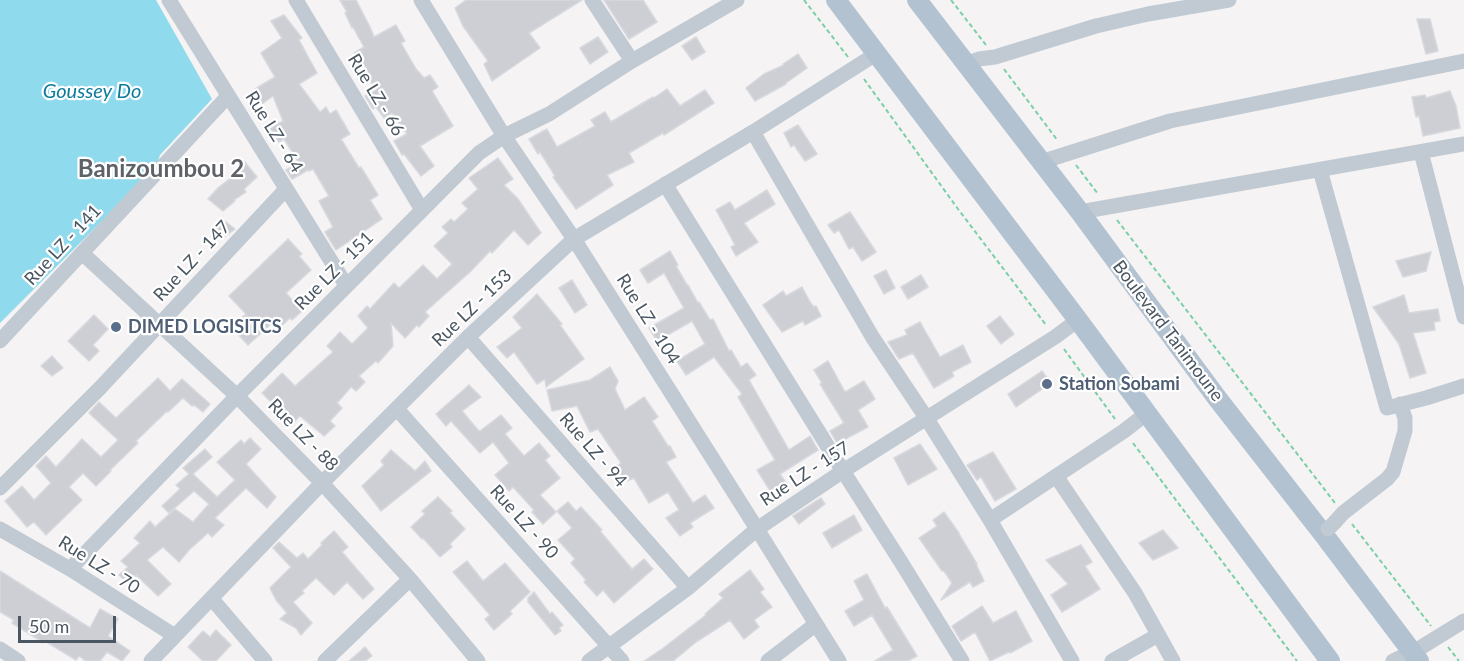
<!DOCTYPE html>
<style>
body{margin:0}
#map{position:relative;width:1464px;height:661px;overflow:hidden;background:#f5f3f3;font-family:Lato,sans-serif}
canvas{display:block}
.scale{position:absolute;left:18px;top:616px;width:98px;height:27px;box-sizing:border-box;border:3px solid #4a5661;border-top:0;padding-left:8px;font-size:18px;line-height:21px;white-space:nowrap;color:#4a5661;-webkit-text-stroke:4px #fff;paint-order:stroke}
</style>
<div id="map">
<canvas width="1464" height="661"></canvas>
<div class="scale">50 m</div>
</div>
<script>
const context = document.querySelector('canvas').getContext('2d');
context.lineJoin = 'round';
function paint(path, color) { context.fillStyle = color; context.fill(path, 'evenodd'); }
const shape = rows => new Path2D(rows.map(r => 'M' + r).join(''));
function strokePath(path, color, width, dash) { context.strokeStyle = color; context.lineWidth = width; context.lineCap = dash ? 'butt' : 'round'; context.setLineDash(dash || []); context.stroke(path); }
function drawText(font, color, halo, rows, align = 'center') {
  context.font = font + ' Lato,sans-serif'; context.lineWidth = 4.5; context.setLineDash([]); context.textBaseline = 'middle'; context.strokeStyle = halo; context.fillStyle = color; for (const [text, x, y, turn = 0] of rows) {
    context.save(); context.translate(x, y); context.rotate((+turn || 0) * Math.PI / 180); context.textAlign = isNaN(turn) ? turn : align; if (halo) context.strokeText(text, 0, 0); context.fillText(text, 0, 0); context.restore();
  }
}
paint(shape([
 [0,0,156,0,212,99,160,155,156,167,0,323]
]), '#90daee');
const building = shape([
 [340,0,356,0,370,27,374,37,396,25,405,41,401,43,416,69,424,78,430,75,438,87,432,91,453,126,420,146,434,166,421,176,404,154,402,155,394,141,407,134,392,113,384,118,376,107,373,109,365,96,376,90,354,53,364,47,353,27,352,28,345,13,347,12,340,0],
 [466,0,582,0,529,33,540,48,492,81,484,64,488,61,463,26,455,8,466,0],
 [604,0,643,0,657,22,629,39,604,0],
 [284,15,302,38,299,40,317,73,299,84,320,112,326,107,330,114,336,110,350,134,341,139,359,168,361,167,378,195,370,200,382,219,336,250,325,232,333,227,319,201,329,196,313,169,309,171,308,170,292,179,286,170,299,163,284,139,279,142,270,128,283,121,273,96,262,104,255,89,275,77,261,53,282,38,271,21,284,15],
 [1417,19,1430,19,1438,51,1426,54,1417,19],
 [598,37,608,52,590,64,580,48,598,37],
 [696,37,705,52,692,60,682,46,696,37],
 [798,54,807,68,786,83,786,84,755,101,746,88,764,74,784,65,783,64,798,54],
 [667,89,680,106,705,90,714,103,664,135,663,133,629,153,634,162,607,175,613,185,576,209,553,177,555,176,540,152,538,154,529,139,547,129,557,147,595,126,591,120,605,112,611,122,653,97,654,98,667,89],
 [1450,91,1456,106,1460,128,1423,136,1419,116,1416,117,1412,97,1425,95,1426,98,1450,91],
 [798,125,817,154,805,161,794,145,791,147,784,133,798,125],
 [498,158,513,179,504,185,518,199,541,233,528,245,514,230,492,253,490,251,471,271,425,312,429,316,419,327,417,325,405,338,391,323,393,346,378,363,376,361,359,376,365,382,356,391,351,387,337,403,342,408,330,421,335,426,324,436,300,416,294,422,278,407,277,408,262,393,282,373,295,386,333,352,327,346,340,332,352,344,368,328,358,316,367,306,370,309,394,283,399,288,423,265,437,279,452,264,434,246,448,233,442,227,451,219,454,222,468,209,462,203,478,189,469,178,498,158],
 [244,161,257,177,244,189,246,192,234,200,235,201,223,211,208,199,218,188,232,177,244,161],
 [767,190,775,204,744,223,758,242,736,256,731,247,735,245,716,210,730,202,735,210,767,190],
 [850,212,876,252,862,261,853,247,849,249,839,230,834,233,828,225,850,212],
 [222,219,235,229,223,238,211,228,222,219],
 [288,239,302,254,299,256,311,270,286,293,302,311,292,320,290,318,278,329,272,323,248,345,231,327,246,314,229,296,288,239],
 [670,251,678,265,676,266,687,285,688,285,698,303,699,302,710,320,713,319,729,351,731,350,741,367,747,363,756,375,749,380,789,450,810,436,818,450,780,474,791,490,776,500,757,470,775,460,738,397,742,394,714,357,686,375,677,361,705,344,692,321,657,341,649,328,684,308,664,273,648,283,640,270,670,251],
 [1431,252,1426,271,1403,277,1396,261,1431,252],
 [886,270,895,288,884,294,874,276,886,270],
 [921,275,928,287,908,299,901,287,921,275],
 [572,280,587,305,575,313,559,288,572,280],
 [802,287,810,302,814,307,816,306,821,316,805,325,803,321,782,332,763,305,783,291,786,296,802,287],
 [537,294,562,324,560,325,584,359,546,387,545,379,537,384,514,352,507,358,497,347,522,328,513,317,537,294],
 [1404,295,1409,313,1438,309,1440,321,1434,322,1435,330,1413,333,1426,373,1410,378,1399,344,1373,307,1404,295],
 [94,315,108,329,93,345,99,351,89,361,68,341,94,315],
 [1000,316,1014,334,1001,344,987,326,1000,316],
 [920,322,940,357,963,345,971,362,952,372,954,376,934,388,913,353,899,359,888,342,907,335,905,330,920,322],
 [52,356,63,368,52,376,41,366,52,356],
 [828,361,845,392,864,381,875,399,858,410,868,427,849,437,838,445,830,431,844,423,820,384,822,383,814,370,828,361],
 [610,367,618,381,615,389,625,410,644,397,658,417,652,421,668,446,670,446,676,457,666,462,693,503,705,495,714,508,690,523,693,527,680,536,666,518,679,510,668,492,649,503,634,478,624,482,614,468,621,463,598,429,590,432,577,406,552,411,547,390,590,380,610,367],
 [1042,371,1051,383,1016,407,1008,394,1042,371],
 [158,378,170,391,182,379,210,404,203,412,194,405,192,406,183,398,168,412,167,411,136,441,138,443,110,470,111,471,96,486,83,473,69,487,82,500,46,535,34,522,27,527,5,501,22,486,34,500,51,483,36,466,46,456,56,467,82,439,101,457,118,440,89,413,99,402,116,418,158,378],
 [469,385,481,397,462,411,478,430,480,431,501,415,512,428,505,434,524,456,539,443,550,456,545,460,560,478,540,495,556,512,543,524,532,512,534,510,513,487,509,491,495,475,509,463,493,442,480,453,451,421,446,426,436,414,469,385],
 [250,438,261,449,246,464,276,497,267,508,246,488,215,518,224,525,212,537,208,533,190,549,179,562,163,547,147,560,171,584,158,596,136,575,128,583,119,575,128,567,121,561,140,543,134,538,150,521,155,527,175,509,193,522,209,504,194,491,169,513,162,506,180,489,176,485,189,474,183,468,205,449,212,457,193,474,217,497,235,480,217,462,241,440,244,444,250,438],
 [920,444,937,469,908,485,894,458,920,444],
 [391,450,415,471,425,461,431,471,381,511,362,486,384,465,381,461,391,450],
 [993,452,1016,489,995,501,981,477,977,480,967,465,993,452],
 [438,497,452,511,450,513,465,529,450,544,452,547,440,557,423,538,422,539,411,527,425,514,422,511,438,497],
 [821,498,825,504,799,524,793,516,821,498],
 [568,502,576,511,581,507,602,530,600,531,632,569,644,559,653,569,614,603,603,590,597,596,584,582,586,580,571,563,575,559,558,540,572,528,557,511,568,502],
 [944,512,959,533,959,534,977,564,976,564,984,581,973,587,970,582,941,600,952,583,944,571,942,571,919,538,937,526,933,520,944,512],
 [854,515,862,530,832,548,823,533,854,515],
 [1163,530,1178,548,1153,560,1139,543,1163,530],
 [334,531,348,547,342,552,374,589,363,599,347,582,334,595,316,578,302,591,304,593,293,602,312,623,301,635,296,628,280,619,287,613,276,600,270,588,291,567,273,548,279,542,297,558,303,553,308,559,322,545,321,543,334,531],
 [1081,545,1092,562,1085,566,1100,589,1062,612,1051,595,1068,584,1046,560,1081,545],
 [467,561,483,581,505,563,530,592,510,611,512,614,494,630,485,619,490,615,453,572,467,561],
 [750,570,764,589,760,592,772,607,754,620,759,627,744,639,730,620,696,642,673,661,644,661,662,649,706,615,705,614,723,598,719,594,750,570],
 [0,571,90,628,100,609,118,619,108,636,130,651,122,661,107,652,100,661,86,661,79,656,76,660,45,641,44,643,12,623,14,620,0,612,0,571],
 [867,574,885,608,887,607,917,656,908,661,875,661,893,650,872,615,854,626,845,611,864,600,854,581,867,574],
 [534,592,550,614,552,612,563,625,559,628,561,631,555,635,528,602,528,598,534,592],
 [982,606,993,623,1016,611,1032,641,1010,653,1009,652,990,661,975,632,961,641,952,626,982,606],
 [216,630,231,645,216,661,203,661,188,647,203,631,210,637,216,630],
 [365,647,372,656,365,661,349,661,365,647]
]);
paint(building, '#cdcfd5');
strokePath(building, '#d7d9de', 1.5);
strokePath(shape([
 [804,0,848,57],
 [951,0,986,45],
 [1004,69,1058,141],
 [864,79,958,209,1046,325],
 [1076,165,1098,194],
 [1117,220,1335,503],
 [1064,349,1115,419],
 [1133,443,1297,661],
 [1352,524,1431,626],
 [1448,647,1459,661]
]), '#7ad0a6', 2, [4.5, 3]);
strokePath(shape([
 [169,0,346,285],
 [296,0,422,210],
 [421,0,504,136,574,239,757,529,839,661],
 [592,0,632,61],
 [965,64,979,59,995,57,1096,26,1148,14,1229,0],
 [753,132,873,338,927,419,990,520,1072,661],
 [1421,152,1464,317],
 [1041,162,1170,121,1464,61],
 [1320,170,1387,408,1426,398,1464,386],
 [665,184,843,471,901,562,962,661],
 [1080,212,1464,144],
 [82,253,237,396,322,483,410,579,478,661],
 [468,337,688,588],
 [0,341,228,96],
 [397,409,622,661],
 [1056,476,1135,593,1173,661],
 [0,488,100,388,286,189],
 [990,520,1124,431,1147,413],
 [1335,522,1343,513,1387,479,1393,472,1405,431,1405,418,1400,404],
 [0,529,70,569,175,636],
 [70,569,237,396,479,153,504,136,549,114,632,61,737,0],
 [212,599,265,661],
 [0,649,18,661],
 [151,661,322,483,468,337,574,239,753,132,876,54],
 [325,661,410,579],
 [589,661,688,588,757,529,843,471,1055,337,1078,320],
 [768,661,816,624],
 [1112,661,1158,635],
 [1393,661,1420,648,1464,621]
]), '#c1cad2', 15);
strokePath(shape([
 [836,0,1078,320,1330,661],
 [917,0,1080,212,1217,398,1324,535,1419,661]
]), '#b3c2d1', 20);
strokePath(shape([
 [1328,529,1335,522]
]), '#c1cad2', 15);
for (const [x, y, r, color] of [
 [116,327,6,"#5c6f8a"],
 [1047,384,6,"#5c6f8a"]
]) { const dot = new Path2D(); dot.arc(x, y, r, 0, 2 * Math.PI); context.fillStyle = color; context.fill(dot); strokePath(dot, '#fff', 2); }
drawText('18px', '#4a5661', '#fff', [
 ["Rue LZ - 66",376,95,59],
 ["Rue LZ - 64",274,132,58],
 ["Rue LZ - 141",63,245,-47],
 ["Rue LZ - 147",192,261,-47],
 ["Rue LZ - 151",334,271,-45],
 ["Rue LZ - 153",472,308,-44],
 ["Rue LZ - 104",648,319,58],
 ["Boulevard Tanimoune",1168,331,53],
 ["Rue LZ - 88",303,435,46],
 ["Rue LZ - 94",593,450,49],
 ["Rue LZ - 157",805,474,-33],
 ["Rue LZ - 90",524,522,48],
 ["Rue LZ - 70",99,565,32]
]);
drawText('bold 18px', '#4e5e75', '#fff', [
 ["DIMED LOGISITCS",128,327],
 ["Station Sobami",1059,384]
], 'left');
drawText('italic 20px', '#0c7c9b', '#fff', [
 ["Goussey Do",92,92]
]);
drawText('bold 24px', '#5f6368', '#fff', [
 ["Banizoumbou 2",161,169]
]);
</script>
